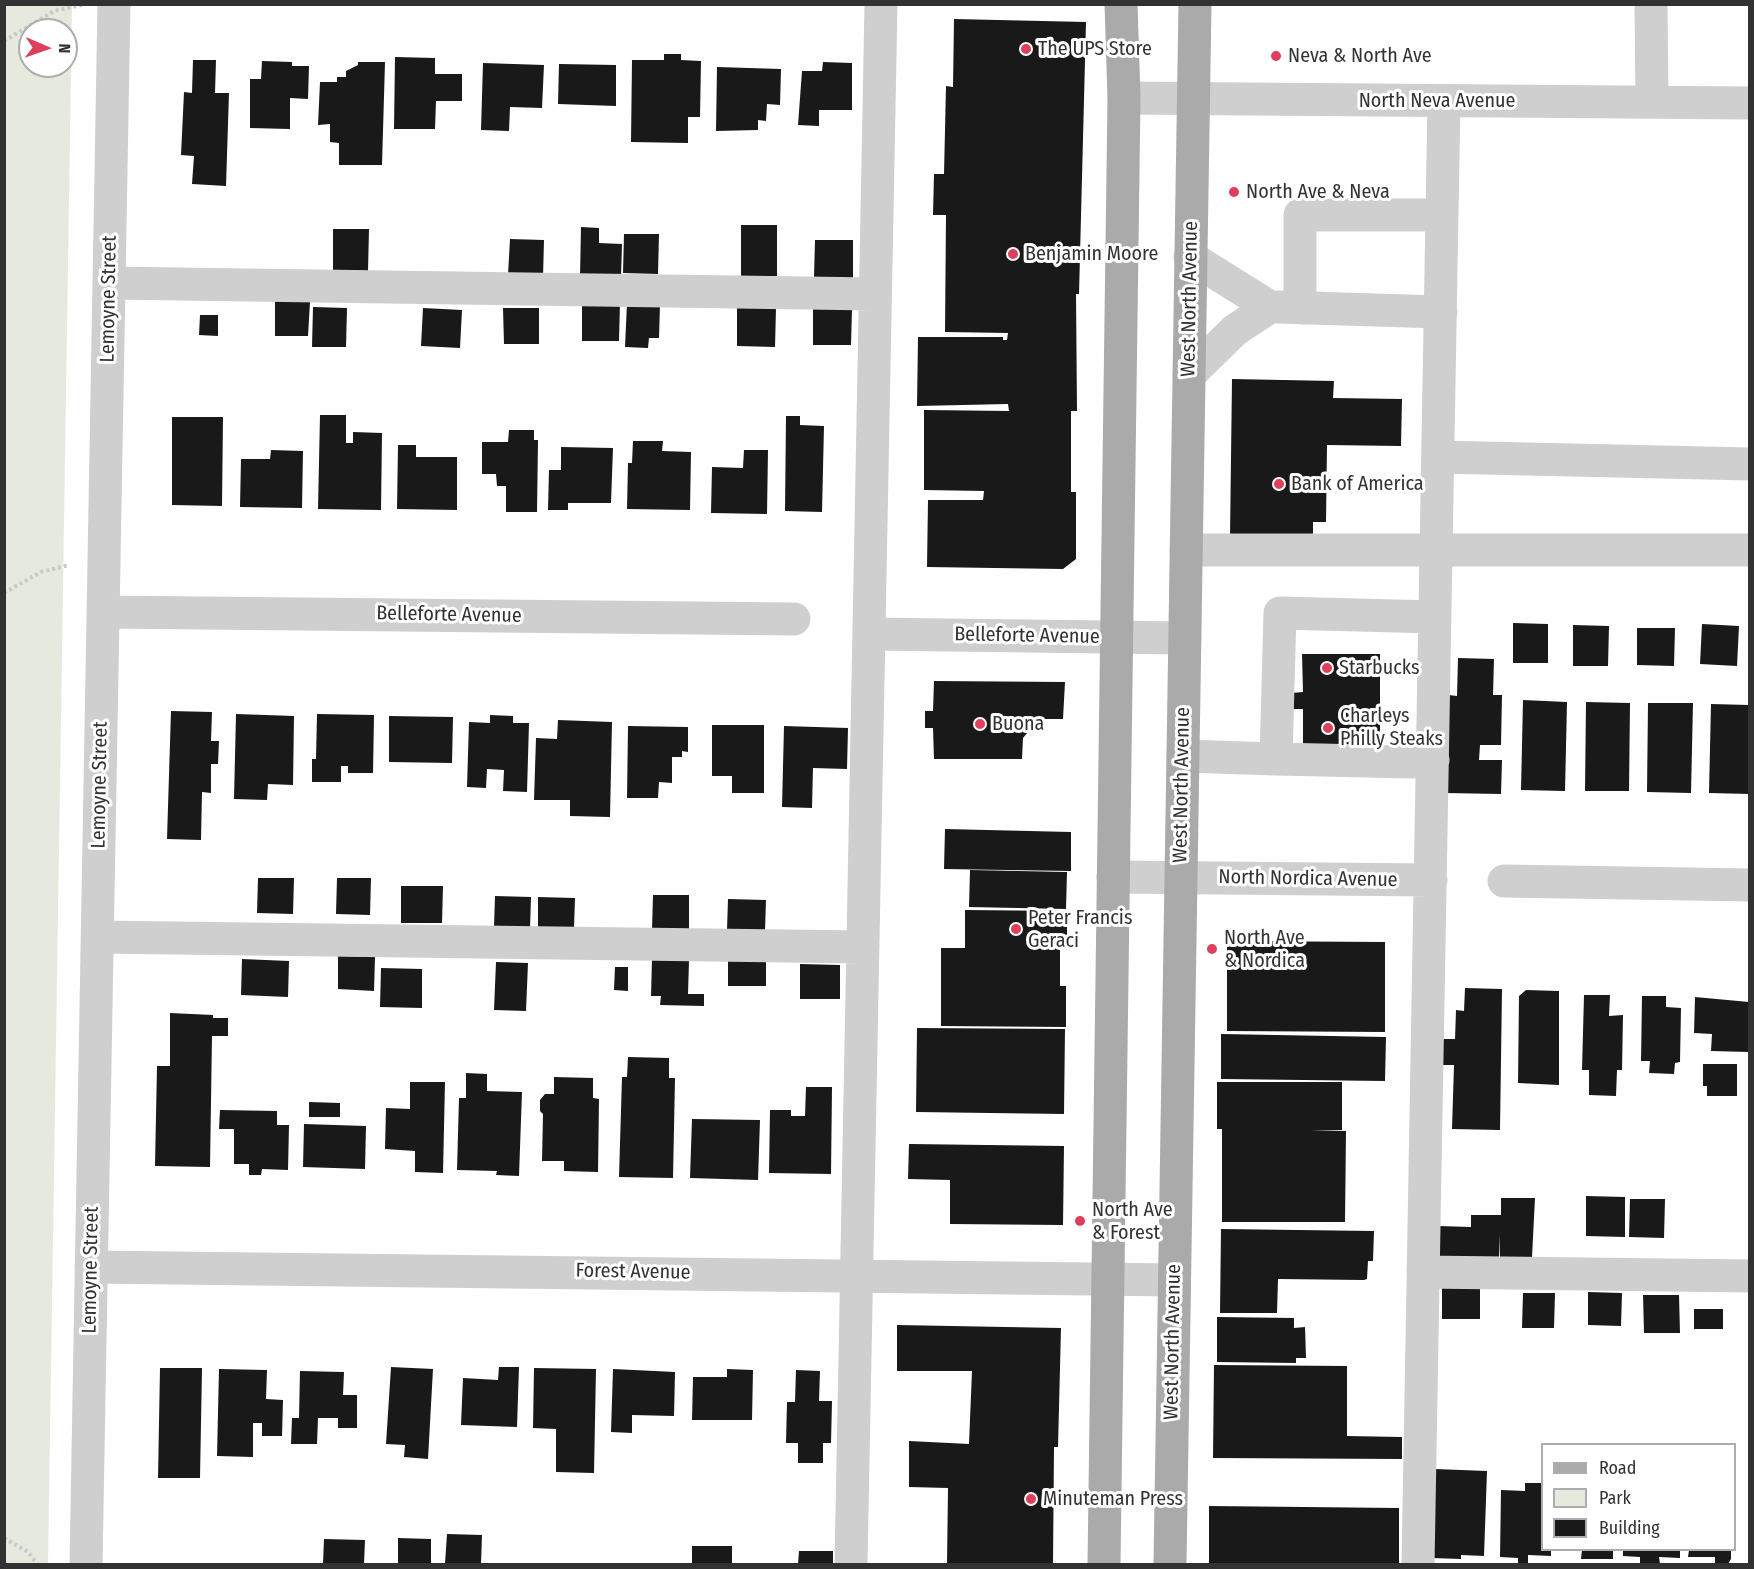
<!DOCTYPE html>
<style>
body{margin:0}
#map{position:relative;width:1754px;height:1569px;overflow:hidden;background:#fff;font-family:"Fira Sans Condensed",sans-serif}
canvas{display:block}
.frame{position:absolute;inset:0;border:6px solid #323232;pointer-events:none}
.legend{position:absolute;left:1541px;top:1443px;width:195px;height:108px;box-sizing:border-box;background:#fff;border:2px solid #adadad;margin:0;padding:8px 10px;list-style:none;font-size:18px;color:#323232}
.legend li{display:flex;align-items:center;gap:12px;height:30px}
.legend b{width:30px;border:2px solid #adadad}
.north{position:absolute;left:18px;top:18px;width:60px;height:60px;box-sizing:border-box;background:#fff;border:2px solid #adadad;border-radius:50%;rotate:92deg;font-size:16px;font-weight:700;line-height:24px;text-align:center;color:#323232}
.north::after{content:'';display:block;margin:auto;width:21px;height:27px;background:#dd405d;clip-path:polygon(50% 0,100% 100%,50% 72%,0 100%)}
</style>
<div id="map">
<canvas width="1754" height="1569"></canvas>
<div class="frame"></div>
<ul class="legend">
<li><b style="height:8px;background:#aaa"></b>Road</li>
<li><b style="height:16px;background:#e6eade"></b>Park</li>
<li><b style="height:16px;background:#191919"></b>Building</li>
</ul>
<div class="north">N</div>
</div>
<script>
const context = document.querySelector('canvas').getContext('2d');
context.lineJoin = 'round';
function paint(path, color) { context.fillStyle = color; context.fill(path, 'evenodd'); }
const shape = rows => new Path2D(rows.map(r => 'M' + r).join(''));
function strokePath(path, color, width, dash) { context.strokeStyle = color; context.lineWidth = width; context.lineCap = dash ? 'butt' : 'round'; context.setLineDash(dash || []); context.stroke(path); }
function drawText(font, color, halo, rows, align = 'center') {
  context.font = font + ' "Fira Sans Condensed",sans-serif'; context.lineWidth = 6; context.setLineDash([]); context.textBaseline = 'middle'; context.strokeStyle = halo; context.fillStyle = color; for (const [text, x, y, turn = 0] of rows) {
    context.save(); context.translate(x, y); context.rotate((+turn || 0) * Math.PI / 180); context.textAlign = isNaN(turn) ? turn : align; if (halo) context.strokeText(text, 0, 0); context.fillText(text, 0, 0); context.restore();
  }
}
paint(shape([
 [72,4,48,1564,5,1564,4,5],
 [30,30,66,30,66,66,30,66]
]), '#e6eade');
paint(shape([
 [954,19,1086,22,1079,294,1076,294,1077,411,1071,411,1071,492,1076,492,1076,559,1063,569,927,567,928,500,983,500,984,491,924,490,924,410,1009,411,1008,404,917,406,918,337,1003,337,1003,340,1007,340,1008,333,945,332,946,215,933,215,934,174,944,174,946,86,953,87],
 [664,54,681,54,681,60,701,61,700,117,688,117,688,143,631,142,632,60,664,60],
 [395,57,435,58,435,74,462,74,462,101,436,101,435,129,394,129],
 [193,60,216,60,215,93,229,93,226,186,192,184,194,156,181,155,184,92,192,93],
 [262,61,292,62,292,66,309,66,308,99,290,98,290,129,250,128,250,79,261,79],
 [358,62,385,62,382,165,339,165,339,143,330,142,330,124,318,125,320,82,337,82,337,77,346,77,346,71,358,65],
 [823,62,852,63,852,110,819,110,819,126,798,125,802,71,822,71],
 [483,63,544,65,542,108,510,107,509,131,481,130],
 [559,64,616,65,616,106,558,104],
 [717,67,781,69,780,105,767,104,766,121,758,120,758,130,716,131],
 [741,225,777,225,777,276,741,276],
 [581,227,599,228,599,243,622,244,621,277,580,276],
 [333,229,369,229,368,271,333,270],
 [624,234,659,234,658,274,623,273],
 [510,239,544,240,543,277,508,275],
 [815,240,853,240,853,278,814,277],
 [275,301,310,302,308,336,275,336],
 [582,301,620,302,619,341,582,341],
 [627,303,660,304,659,338,649,338,648,348,625,347],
 [313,307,347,308,346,347,312,347],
 [737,307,776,308,775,347,737,346],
 [423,308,462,310,460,348,421,346],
 [503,308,539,308,539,344,504,344],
 [813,308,852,309,851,345,813,345],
 [200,315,218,315,218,336,199,335],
 [1232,379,1334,381,1333,398,1402,399,1401,446,1327,445,1326,522,1313,522,1313,538,1230,537],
 [320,415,346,415,346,443,353,443,353,432,382,433,381,510,318,509],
 [786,416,800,416,800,425,824,426,822,512,785,511],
 [172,417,223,417,222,506,172,505],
 [509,430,534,430,534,440,538,440,537,512,506,512,506,486,497,486,496,474,482,474,482,442,508,442],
 [633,441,663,441,662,451,691,452,690,510,627,509,628,463,632,463],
 [398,445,416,445,416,457,457,457,457,510,397,509],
 [561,447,613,448,611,503,568,503,568,510,548,510,549,470,561,470],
 [271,450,303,451,302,508,240,507,241,459,270,459],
 [744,450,768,450,767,514,711,513,712,467,743,468],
 [1513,623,1548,624,1548,663,1513,663],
 [1702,624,1739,626,1737,666,1700,664],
 [1573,625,1609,626,1608,666,1573,666],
 [1637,628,1675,628,1674,666,1637,665],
 [1302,654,1380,654,1380,747,1303,747,1303,709,1292,709,1291,693,1303,692],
 [1458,658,1494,659,1493,695,1502,695,1501,745,1480,745,1479,760,1502,760,1501,794,1445,793,1449,695,1457,696],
 [934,681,1065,682,1063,719,1039,719,1023,738,1022,759,934,759,933,728,925,728,925,711,933,711],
 [1523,700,1567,702,1565,791,1521,790],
 [1586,702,1630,703,1629,791,1585,791],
 [1648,703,1693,703,1691,793,1647,792],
 [1711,704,1749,705,1749,794,1709,793],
 [171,711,212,712,211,741,219,741,218,764,211,764,211,793,202,792,201,840,167,839],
 [236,714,294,716,293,785,268,784,267,800,234,799],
 [317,714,374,715,373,773,348,773,348,766,341,766,341,782,312,782,312,759,316,759],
 [490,715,513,716,513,723,529,723,527,792,503,791,504,770,487,769,486,788,467,787,469,722,490,723],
 [389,716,453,717,452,763,389,762],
 [558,720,612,722,610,817,570,816,570,800,534,800,536,738,557,739],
 [712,725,764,725,764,793,732,793,732,776,712,776],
 [628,726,688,727,688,752,682,751,682,757,672,757,672,783,659,782,658,798,627,798],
 [784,726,848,728,847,769,813,768,812,808,782,807],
 [945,829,1071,832,1071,871,944,869],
 [970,870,1067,872,1066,909,969,907],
 [258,878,294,878,293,914,257,913],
 [337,878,371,878,370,915,336,914],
 [401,886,443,886,442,923,401,923],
 [653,895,689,895,689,930,652,930],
 [495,896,531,897,530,929,494,927],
 [538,897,575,898,574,928,538,928],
 [728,899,766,900,765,931,727,930],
 [965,910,1067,911,1067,949,1060,948,1060,986,1066,986,1066,1027,941,1026,941,948,965,948],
 [1227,941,1385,942,1385,1032,1227,1031],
 [338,956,375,957,374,991,338,989],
 [242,959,289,961,288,997,241,995],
 [652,959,689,961,688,994,704,994,704,1006,660,1005,661,996,651,996],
 [728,960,766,960,766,986,728,986],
 [496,962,528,963,526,1011,494,1010],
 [800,964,840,965,840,999,800,999],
 [615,967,628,967,628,991,614,990],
 [381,968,422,969,422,1008,380,1007],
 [1465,988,1502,989,1500,1130,1452,1129,1454,1065,1441,1065,1442,1039,1455,1039,1456,1010,1464,1011],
 [1526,990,1559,991,1559,1085,1518,1083,1519,996],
 [1584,995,1610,995,1609,1016,1623,1015,1622,1070,1617,1070,1616,1096,1589,1095,1589,1070,1582,1070],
 [1642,996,1666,996,1666,1007,1681,1008,1680,1062,1675,1063,1674,1074,1649,1073,1650,1061,1641,1061],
 [1695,997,1749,1002,1749,1052,1711,1051,1712,1034,1694,1033],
 [170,1013,213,1015,213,1018,228,1018,228,1036,212,1036,210,1167,155,1166,157,1066,170,1066],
 [917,1028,1065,1029,1064,1114,916,1112],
 [1221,1034,1386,1037,1385,1081,1221,1079],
 [628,1057,669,1058,669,1078,675,1078,673,1178,619,1177,622,1077,627,1077],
 [1703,1064,1737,1064,1737,1096,1707,1096,1707,1086,1703,1086],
 [466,1073,487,1074,487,1091,522,1092,519,1176,496,1175,497,1171,457,1170,459,1098,466,1098],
 [554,1077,593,1078,593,1098,599,1099,598,1172,564,1171,564,1161,542,1161,543,1114,540,1111,540,1100,545,1094,554,1094],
 [410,1082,445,1082,443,1173,415,1172,415,1151,385,1149,386,1108,410,1109],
 [1217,1082,1342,1082,1342,1130,1310,1130,1346,1131,1345,1222,1222,1222,1222,1129,1217,1129],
 [806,1087,832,1087,831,1174,769,1173,770,1110,791,1110,791,1116,805,1116],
 [309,1102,340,1103,340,1117,309,1117],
 [220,1110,277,1111,277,1125,289,1125,288,1170,262,1169,261,1175,249,1175,249,1164,234,1164,234,1129,219,1129],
 [692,1119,760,1120,758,1180,690,1178],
 [304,1124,366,1126,365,1169,303,1167],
 [909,1144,1064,1146,1063,1225,950,1224,950,1180,908,1179],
 [1586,1196,1625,1197,1625,1237,1586,1236],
 [1501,1198,1535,1198,1532,1257,1500,1257,1500,1234,1499,1259,1439,1259,1439,1226,1471,1227,1471,1215,1501,1215],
 [1630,1199,1665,1199,1664,1238,1629,1237],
 [1221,1229,1374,1231,1373,1261,1368,1261,1367,1279,1364,1280,1278,1279,1277,1313,1220,1313],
 [1442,1288,1480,1288,1480,1319,1442,1319],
 [1588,1292,1622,1293,1621,1326,1588,1325],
 [1523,1293,1555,1293,1554,1328,1522,1328],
 [1643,1295,1679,1295,1680,1333,1644,1333],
 [1694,1309,1723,1309,1723,1329,1694,1329],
 [1217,1317,1294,1318,1294,1328,1305,1327,1306,1358,1296,1358,1296,1363,1217,1362],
 [897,1325,1061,1328,1058,1447,1054,1447,1053,1564,947,1564,948,1488,909,1487,909,1441,969,1444,972,1371,897,1371],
 [1214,1365,1347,1366,1347,1436,1402,1437,1402,1459,1213,1458],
 [391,1367,433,1369,428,1459,404,1457,405,1445,386,1444],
 [499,1367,519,1367,517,1427,461,1425,463,1378,498,1380],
 [160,1368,202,1368,200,1478,158,1478],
 [534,1368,596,1369,594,1473,556,1472,556,1429,533,1428],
 [219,1369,267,1370,266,1399,283,1400,282,1436,262,1436,262,1423,253,1423,253,1457,217,1456],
 [613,1369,675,1372,674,1416,632,1415,632,1433,611,1432],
 [727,1369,753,1370,752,1420,692,1420,693,1377,727,1377],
 [796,1370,820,1371,819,1401,832,1401,831,1443,823,1443,823,1463,798,1463,798,1443,786,1443,787,1402,795,1402],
 [300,1371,344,1372,343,1395,357,1395,357,1428,338,1428,338,1418,318,1418,317,1444,291,1444,292,1418,299,1418],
 [1435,1469,1487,1471,1484,1556,1461,1555,1461,1559,1431,1558],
 [1525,1483,1542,1483,1542,1550,1551,1550,1551,1556,1528,1555,1528,1564,1518,1564,1518,1558,1500,1557,1501,1490,1525,1491],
 [1209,1506,1399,1508,1399,1564,1209,1564],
 [447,1534,482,1535,481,1564,445,1564],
 [398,1538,431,1539,431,1564,398,1564],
 [324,1539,365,1540,364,1564,323,1564],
 [692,1546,732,1546,732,1564,692,1564],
 [1582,1550,1613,1550,1613,1559,1581,1559],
 [1623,1550,1680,1550,1680,1558,1659,1557,1660,1564,1640,1563,1640,1557,1623,1556],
 [1689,1550,1731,1550,1731,1559,1728,1564,1715,1564,1715,1557,1688,1557],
 [799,1551,833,1551,833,1564,798,1564]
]), '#191919');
strokePath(shape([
 [4,41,54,11,82,5],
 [4,593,41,572,69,565],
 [4,1538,28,1552,37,1564]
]), '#c9c9c9', 4, [3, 3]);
strokePath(shape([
 [1651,4,1652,102],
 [1124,98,1750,103],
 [109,283,875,294],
 [1278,307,1441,312],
 [1300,308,1300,215,1442,215],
 [1189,375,1235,330,1270,307,1190,257],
 [1438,457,1750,464],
 [1186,550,1750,550],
 [103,612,794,619],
 [869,634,1185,638],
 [1183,756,1276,759,1280,613,1435,617],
 [1276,759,1411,762,1433,760],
 [1113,877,1431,880],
 [1504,881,1750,885],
 [98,937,863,947],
 [91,1267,1174,1280],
 [1423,1272,1750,1276],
 [86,1564,114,4],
 [851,1564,881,4],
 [1418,1564,1444,101]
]), '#cfcfcf', 33);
strokePath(shape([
 [1104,1564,1124,98,1121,4],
 [1170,1564,1195,4]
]), '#aaa', 33);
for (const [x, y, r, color] of [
 [1026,49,6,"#dd405d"],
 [1276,56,6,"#dd405d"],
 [1234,192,6,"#dd405d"],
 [1013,254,6,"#dd405d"],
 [1279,484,6,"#dd405d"],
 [1327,668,6,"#dd405d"],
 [980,724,6,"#dd405d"],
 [1328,728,6,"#dd405d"],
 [1016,929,6,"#dd405d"],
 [1212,949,6,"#dd405d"],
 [1080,1221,6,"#dd405d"],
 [1031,1499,6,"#dd405d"]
]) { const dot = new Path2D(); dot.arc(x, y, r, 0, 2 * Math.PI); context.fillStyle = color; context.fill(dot); strokePath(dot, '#fff', 2); }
drawText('20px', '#323232', '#fff', [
 ["The UPS Store",1038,49],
 ["Neva & North Ave",1288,56],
 ["North Ave & Neva",1246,192],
 ["Benjamin Moore",1025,254],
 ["Bank of America",1291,484],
 ["Starbucks",1339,668],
 ["Charleys",1340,716],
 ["Philly Steaks",1340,739],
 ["Buona",992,724],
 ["Peter Francis",1028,918],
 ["Geraci",1028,941],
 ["North Ave",1224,938],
 ["& Nordica",1224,961],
 ["North Ave",1092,1210],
 ["& Forest",1092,1233],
 ["Minuteman Press",1043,1499]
], 'left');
drawText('20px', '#323232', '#fff', [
 ["North Neva Avenue",1437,101],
 ["Lemoyne Street",109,299,-89],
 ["West North Avenue",1190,299,-89],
 ["Belleforte Avenue",449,615,1],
 ["Belleforte Avenue",1027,636,1],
 ["Lemoyne Street",100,785,-89],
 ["West North Avenue",1182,785,-89],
 ["North Nordica Avenue",1308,879,1],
 ["Lemoyne Street",91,1270,-89],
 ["Forest Avenue",633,1272,1],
 ["West North Avenue",1173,1342,-89]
]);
</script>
